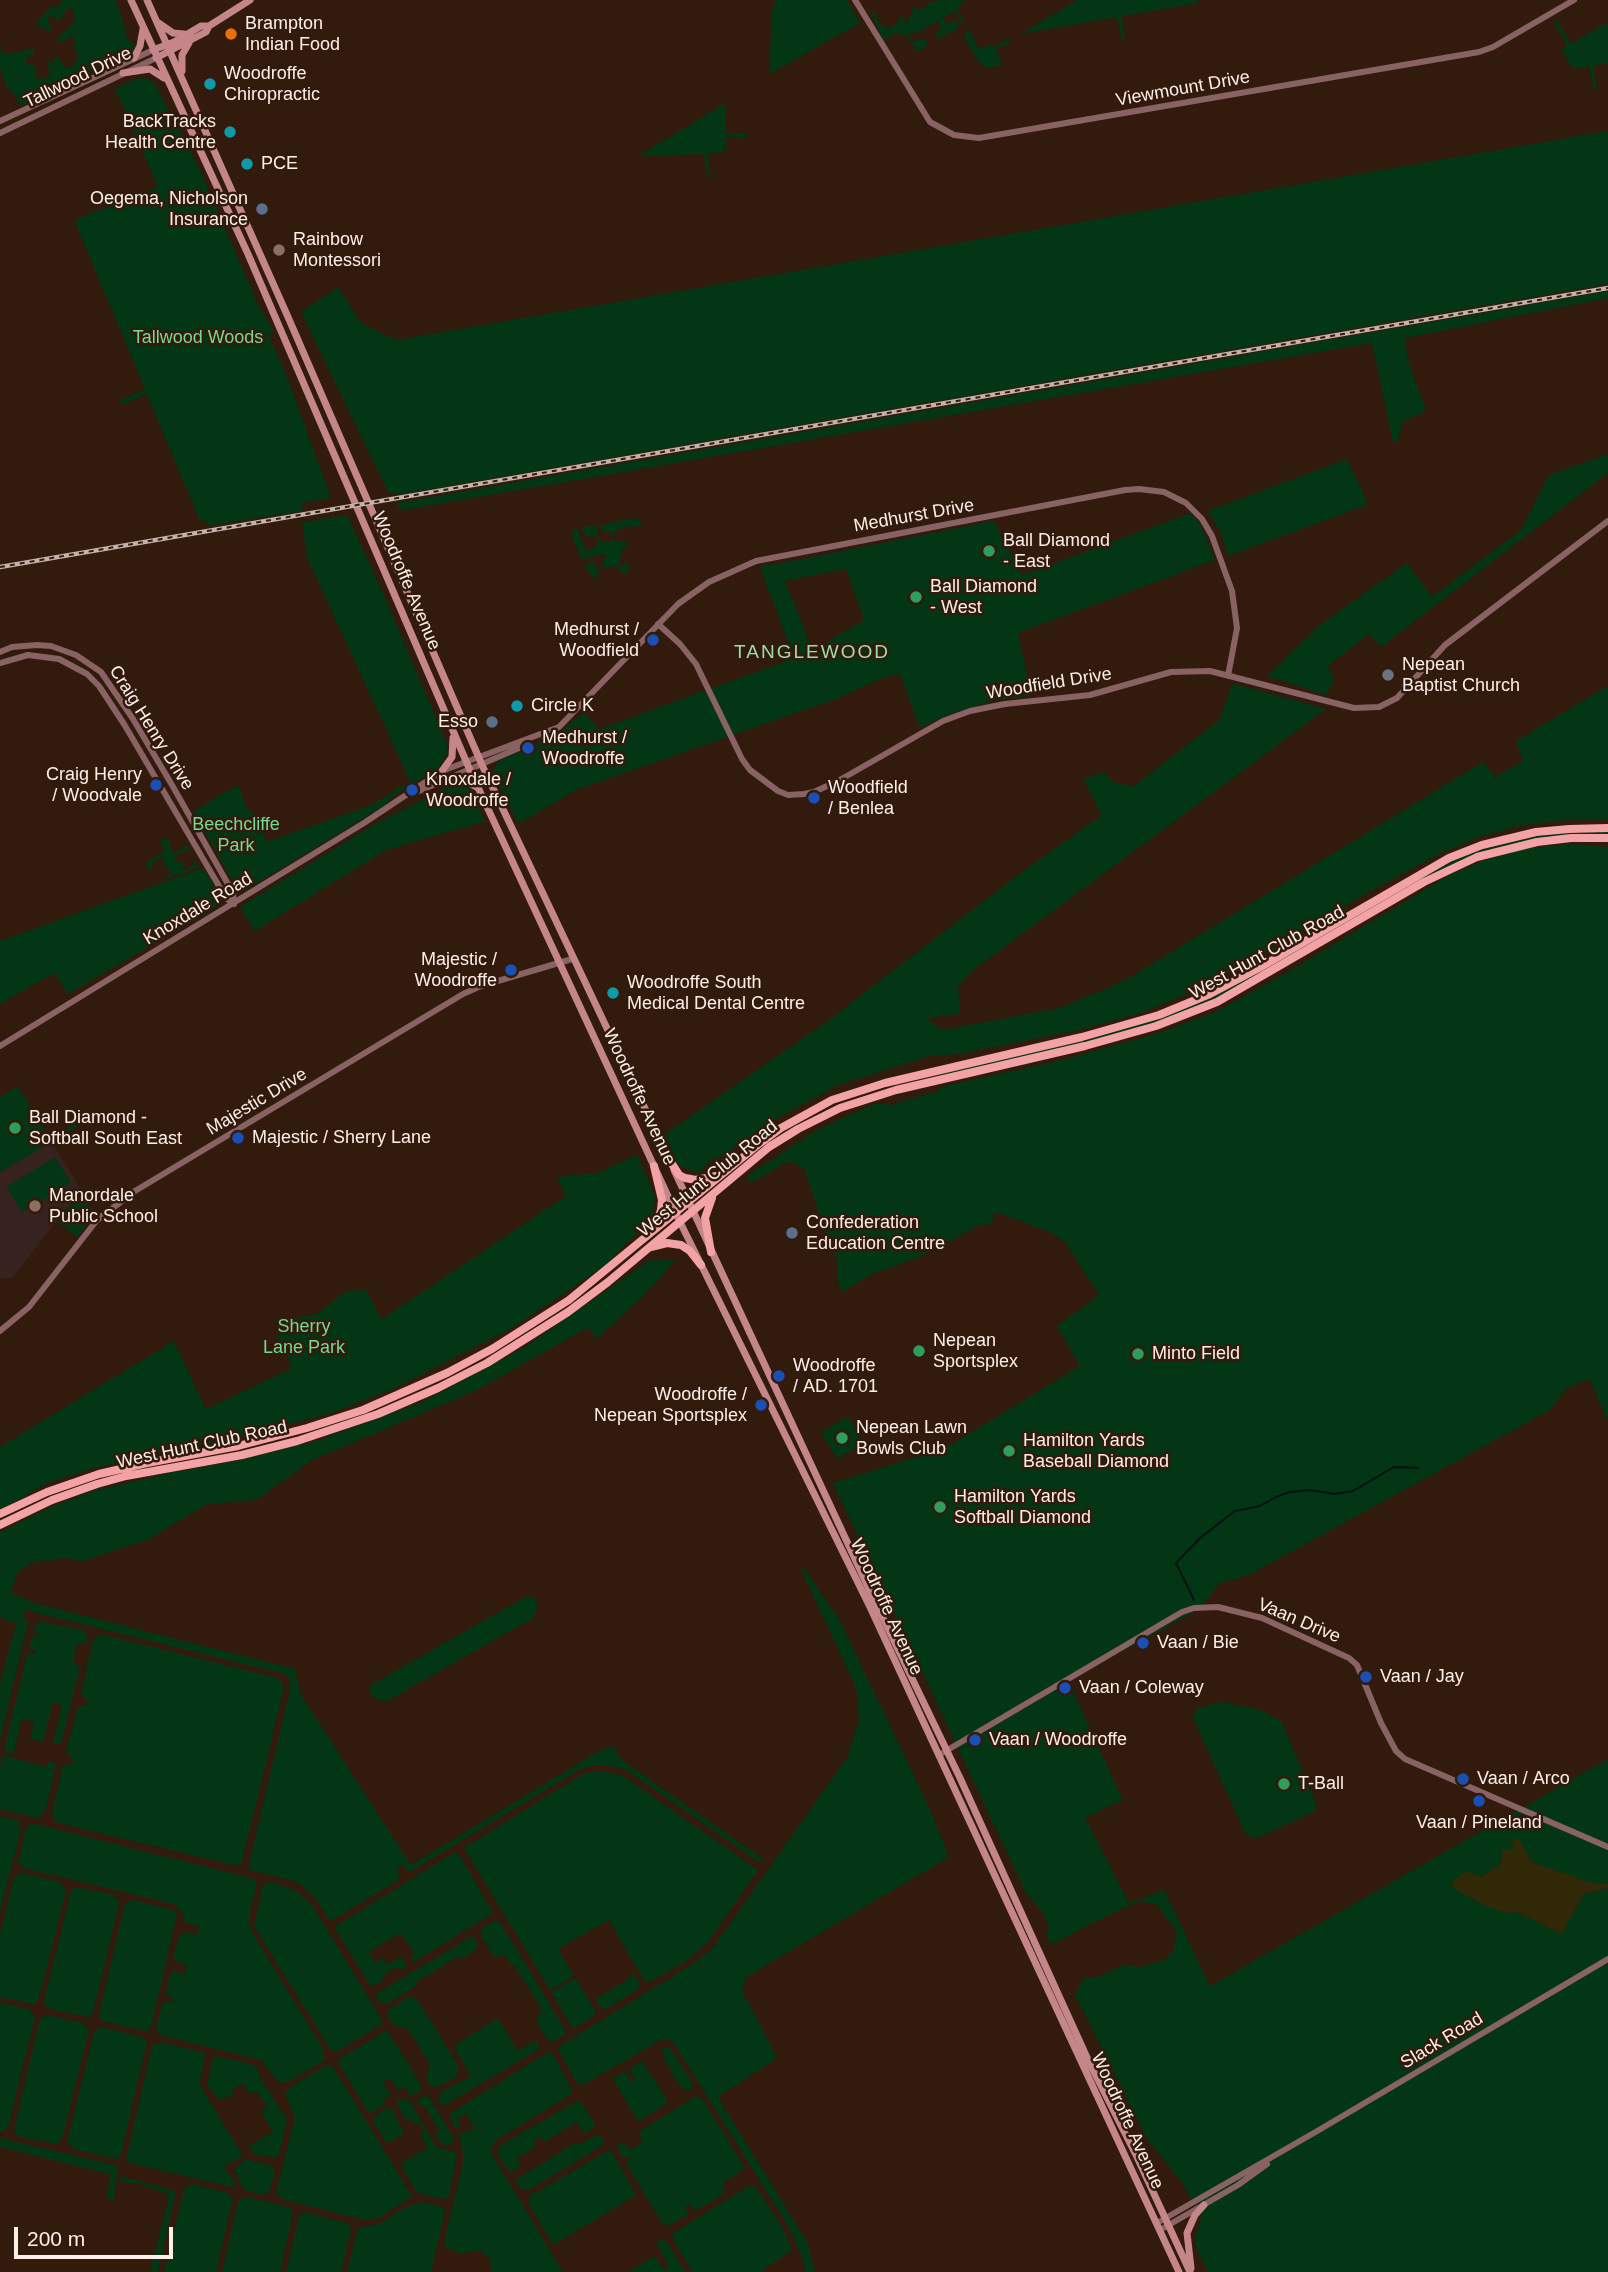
<!DOCTYPE html>
<style>
body{margin:0}
#map{position:relative;width:1608px;height:2272px;overflow:hidden;background:#321a0d;font-family:Arial,sans-serif}
canvas{display:block}
.scale{position:absolute;left:14px;top:2227px;width:159px;height:32px;box-sizing:border-box;border:4px solid #feefe9;border-top:0;padding-left:9px;font-size:21px;line-height:24px;white-space:nowrap;color:#feefe9;-webkit-text-stroke:5px #321a0d;paint-order:stroke}
</style>
<div id="map">
<canvas width="1608" height="2272"></canvas>
<div class="scale">200 m</div>
</div>
<script>
const context = document.querySelector('canvas').getContext('2d');
context.lineJoin = 'round';
function paint(path, color) { context.fillStyle = color; context.fill(path, 'evenodd'); }
const shape = rows => new Path2D(rows.map(r => 'M' + r).join(''));
function strokePath(path, color, width, dash) { context.strokeStyle = color; context.lineWidth = width; context.lineCap = dash ? 'butt' : 'round'; context.setLineDash(dash || []); context.stroke(path); }
function drawText(font, color, halo, rows, align = 'center') {
  context.font = font + ' Arial,sans-serif'; context.lineWidth = 5; context.setLineDash([]); context.textBaseline = 'middle'; context.strokeStyle = halo; context.fillStyle = color; for (const [text, x, y, turn = 0] of rows) {
    context.save(); context.translate(x, y); context.rotate((+turn || 0) * Math.PI / 180); context.textAlign = isNaN(turn) ? turn : align; if (halo) context.strokeText(text, 0, 0); context.fillText(text, 0, 0); context.restore();
  }
}
paint(shape([
 [52,1142,81,1190,12,1278,0,1278,0,1172]
]), '#362320');
paint(shape([
 [63,0,116,0,128,39,135,46,134,49,128,56,108,63,20,106,13,92,10,93,0,69,0,43,2,54,34,49,34,55,27,56,25,64,36,65,36,77,40,79,50,76,47,62,51,60,52,65,55,65,53,59,57,57,66,68,70,68,78,59,74,45,76,42,71,36,60,43,56,39,76,21,72,13,74,10,70,6,59,21,51,15,47,21,52,27,47,32,45,28,39,28,37,22,52,5,56,8],
 [776,0,847,0,860,23,769,74,772,11],
 [926,0,931,3,938,0,964,0,957,9,965,24,963,25,955,11,943,18,946,24,956,20,959,27,938,39,935,34,942,27,938,21,914,34,912,32,909,35,914,42,925,38,928,45,917,52,906,34,902,36,899,32,883,40,873,17,870,17,874,10,879,23,888,29,898,23,899,15,907,23,910,22,908,17,913,14,910,9,913,10,915,6,918,11,928,5],
 [1077,0,1197,0,1199,3,1121,16,1125,40,1122,41,1117,17,1021,34],
 [1557,20,1571,44,1608,22,1608,63,1593,66,1597,90,1594,91,1589,66,1573,69,1561,49,1567,45,1554,22],
 [969,29,979,49,992,44,994,47,1009,38,1010,44,996,48,1002,65,986,68,980,64,965,39,965,34],
 [141,77,154,82,200,170,258,305,274,331,268,335,286,374,331,498,301,503,303,511,208,526,205,520,200,521,147,394,122,405,120,400,144,390,146,391,74,220,158,187,115,88],
 [726,103,726,133,748,134,748,138,726,137,725,151,707,154,711,178,708,178,703,154,638,156],
 [1608,131,1608,284,397,495,396,493,389,494,301,312,338,287,361,323,396,340],
 [1608,291,1608,298,1405,338,1407,357,1426,411,1399,424,1403,429,1400,432,1398,441,1393,443,1372,343,403,510,398,508,396,503],
 [1608,454,1608,473,1381,647,1369,634,1328,666,1334,680,1326,695,1267,676,1320,625,1407,563,1432,597,1521,530,1549,475],
 [1347,459,1367,501,1364,506,1228,556,1220,531,1207,511],
 [1191,513,1201,525,1215,560,1018,633,1031,696,991,701,950,714,920,728,900,674,885,677,836,699,576,790,518,824,493,772,498,761,557,735,583,713,600,729,794,658,760,567,994,521,1022,575],
 [846,569,864,620,820,646,821,651,813,651,785,581],
 [347,515,386,600,447,744,447,753,440,766,391,798,385,805,244,891,236,887,193,811,238,785,247,809,257,817,266,842,371,805,410,781,307,558,302,522],
 [635,518,641,521,643,526,622,527,621,530,614,531,614,541,626,541,627,547,621,550,622,556,618,564,623,566,626,563,631,567,625,575,616,566,597,570,599,575,594,579,584,564,594,562,596,569,604,567,602,560,606,558,605,554,582,559,572,537,573,531,577,528,586,551,597,546,598,541,594,535,585,536,582,527,596,525,599,541,612,541,610,532,602,532,601,524],
 [1235,684,1326,709,972,971,958,986,960,1013,924,1019,930,1021,941,1030,1060,1008,1124,981,1483,762,1495,777,1523,761,1516,741,1608,686,1608,819,1576,819,1522,825,1479,837,1441,853,1376,888,1208,985,1141,1013,1079,1030,959,1054,930,1056,838,1085,776,1119,727,1153,712,1160,698,1173,678,1165,665,1134,829,1020,1019,874,1102,815,1083,779,1104,772,1115,783,1134,786,1219,720,1232,685],
 [461,783,469,788,485,821,386,850,255,931,240,907,373,825,452,784],
 [1608,831,1608,835,1543,838,1485,851,1224,994,1176,1015,1127,1032,939,1077,938,1074,1089,1039,1170,1014,1449,862,1474,851,1545,834],
 [167,837,173,853,184,848,185,842,190,851,183,851,174,857,178,863,183,862,183,870,194,865,194,859,199,867,163,880,171,872,162,862,165,860,163,857,153,862,152,867,149,869,145,863,165,851,160,841],
 [1568,844,1608,847,1608,1423,1590,1379,1567,1388,1550,1410,1249,1575,1220,1583,1198,1610,1068,1681,1123,1800,1085,1818,1129,1903,1164,1890,1210,1986,1608,1759,1608,1884,1592,1883,1533,1863,1515,1850,1503,1849,1501,1864,1481,1877,1507,1913,1517,1912,1561,1933,1583,1894,1608,1888,1608,2272,1208,2272,1196,2248,1195,2236,1202,2216,1180,2180,1147,2139,1075,1995,1083,1979,1101,1976,1123,1965,1141,1967,1164,1960,1174,1950,1176,1930,1157,1905,1140,1901,1086,1926,1054,1944,1049,1942,1046,1934,1049,1928,1043,1913,1026,1893,833,1483,945,1448,1080,1366,1057,1326,1099,1295,1065,1242,1050,1232,995,1212,991,1223,977,1226,924,1255,872,1274,844,1291,839,1288,836,1252,817,1209,804,1168,794,1163,786,1162,754,1181,747,1181,750,1174,815,1131,874,1104,891,1103,890,1107,899,1102,939,1091,941,1087,1065,1059,1159,1033,1215,1012,1281,976,1449,875,1482,861,1522,849],
 [203,868,222,900,218,906,68,994,54,973,0,1004,0,941],
 [17,1086,50,1138,75,1123,77,1127,0,1172,0,1097],
 [637,1155,655,1196,653,1216,606,1265,512,1328,393,1389,328,1414,219,1442,152,1454,87,1470,46,1484,0,1510,0,1447,174,1341,206,1409,292,1368,277,1336,288,1319,317,1314,345,1291,366,1290,382,1319,566,1196,557,1177,597,1173],
 [55,1157,71,1183,22,1212,6,1187],
 [81,1190,95,1215,77,1237,57,1221],
 [650,1260,676,1260,641,1298,597,1339,587,1328,477,1390,312,1460,256,1500,207,1504,147,1540,82,1561,65,1558,32,1562,18,1571,11,1592,34,1603,295,1669,301,1695,411,1865,599,1751,614,1746,617,1754,626,1763,766,1861,757,1861,628,1771,608,1765,592,1765,577,1771,410,1872,402,1865,397,1868,400,1879,334,1919,329,1920,318,1902,301,1885,291,1880,253,1871,248,1867,290,1690,289,1679,285,1674,36,1613,26,1608,23,1618,28,1622,0,1740,0,1684,16,1623,0,1618,0,1532,52,1506,92,1491,169,1473,236,1461,319,1440,424,1401,525,1347],
 [848,1416,863,1443,837,1459,821,1432],
 [804,1568,840,1621,929,1807,949,1857,746,1977,742,1990,777,2058,718,2097,807,2242,815,2272,806,2272,801,2254,787,2224,673,2042,666,2039,659,2041,583,2085,577,2083,557,2048,694,1963,712,1949,848,1756,859,1719,856,1688,801,1569],
 [527,1596,535,1598,538,1606,533,1618,385,1702,372,1697,369,1686],
 [38,1621,83,1630,88,1637,86,1643,77,1643,73,1663,80,1667,61,1744,53,1744,62,1705,53,1702,43,1742,30,1739,34,1722,22,1719,13,1755,4,1750,27,1654,36,1654,36,1651,29,1648,32,1636,40,1636,40,1634,33,1631],
 [100,1634,277,1678,281,1681,284,1688,242,1861,238,1866,58,1823,54,1820,52,1812,62,1768,67,1764,73,1764,74,1760,66,1752,77,1709,80,1706,87,1706,88,1701,81,1694,93,1640],
 [1221,1702,1261,1710,1281,1721,1317,1805,1315,1811,1257,1838,1250,1837,1245,1833,1193,1718,1193,1713,1198,1708],
 [7,1756,46,1767,48,1761,56,1763,46,1809,41,1816,37,1818,0,1809,0,1767,2,1757],
 [595,1771,607,1771,626,1778,758,1870,708,1942,689,1959,650,1982,644,1980,609,1920,558,1949,574,1976,550,1990,464,1848,581,1775],
 [0,1816,18,1820,21,1829,0,1913],
 [31,1823,254,1879,257,1884,249,1914,249,1927,324,2051,324,2058,322,2062,287,2082,279,2083,261,2060,160,2035,156,2028,163,2002,173,2001,174,1998,167,1996,166,1992,170,1973,174,1971,185,1974,187,1966,173,1959,179,1936,184,1932,197,1935,199,1926,185,1923,182,1912,174,1904,23,1868,18,1861,25,1831],
 [454,1853,459,1854,493,1913,414,1962,410,1958,415,1954,400,1933,369,1952,375,1963,383,1958,387,1965,402,1956,407,1967,401,1970,397,1967,383,1975,384,1980,371,1987,334,1927],
 [22,1873,60,1882,66,1890,39,1998,34,2004,0,1997,0,1935,14,1877],
 [269,1881,295,1890,312,1905,382,2020,381,2025,336,2052,330,2049,254,1926,262,1887],
 [76,1887,114,1895,119,1903,93,2013,88,2017,50,2009,45,2005,44,2001,71,1891],
 [133,1900,173,1910,177,1914,151,2027,146,2031,105,2022,101,2020,99,2014,125,1904],
 [496,1921,500,1922,565,2029,565,2034,554,2041,549,2041,536,2022,541,2008,514,1965,512,1966,505,1955,494,1957,481,1936,483,1927],
 [471,1937,475,1938,478,1945,473,1952,462,1959,459,1956,415,1983,416,1986,410,1990,387,2004,378,2001,376,1997,377,1993],
 [632,1972,640,1982,637,1990,606,2009,599,2007,595,1999,632,1977],
 [576,1978,596,2012,594,2016,575,2028,571,2026,551,1992],
 [408,1997,417,1999,458,2065,457,2076,438,2087,431,2086,426,2078,429,2067,428,2061,408,2029,393,2025,388,2016,389,2009],
 [0,2003,29,2009,35,2017,8,2127,3,2131,0,2131],
 [48,2015,83,2023,89,2030,62,2139,57,2144,20,2137,16,2135,14,2129,40,2019],
 [498,2018,518,2051,533,2042,537,2042,539,2049,443,2106,438,2100,441,2092,471,2076,455,2048,455,2045],
 [102,2027,142,2037,147,2042,121,2154,116,2159,73,2149,67,2142,94,2032],
 [387,2030,422,2086,421,2090,408,2097,406,2096,409,2093,405,2087,398,2091,390,2078,383,2082,391,2096,384,2099,385,2104,371,2113,368,2112,339,2064,338,2060],
 [160,2042,202,2052,205,2055,200,2083,203,2090,243,2156,224,2167,229,2175,231,2175,236,2188,130,2163,126,2159,152,2046],
 [666,2047,670,2048,693,2084,691,2091,681,2088,664,2059,662,2048],
 [547,2053,552,2053,573,2091,571,2094,495,2141,492,2146,491,2153,563,2272,491,2272,490,2258,483,2252,472,2251,460,2254,446,2247,444,2242,463,2163,463,2152,458,2134,475,2129,467,2114,457,2118,461,2126,455,2128,449,2114],
 [216,2056,252,2064,259,2070,258,2074,287,2120,279,2155,275,2158,252,2154,250,2145,273,2132,261,2111,267,2107,257,2091,250,2094,243,2083,231,2090,234,2095,219,2100,207,2085,212,2061],
 [642,2061,666,2098,666,2104,640,2121,637,2120,613,2079,625,2071,632,2082,636,2081,629,2069],
 [330,2065,333,2067,412,2196,379,2218,366,2220,281,2199,276,2192,295,2117,285,2094,288,2089,323,2067],
 [424,2096,428,2096,449,2130,454,2139,449,2146,441,2144,435,2132,440,2131,425,2107,420,2106,417,2101],
 [696,2096,702,2098,745,2168,724,2183,724,2194,695,2211,689,2204,685,2207,689,2215,666,2226,663,2224,626,2164,631,2156,622,2158,617,2146,623,2141,631,2150,643,2142,638,2132],
 [402,2099,410,2101,436,2147,457,2153,449,2197,446,2199,423,2195,416,2191,402,2167,403,2162,428,2148,420,2135,424,2132,423,2129,418,2122,414,2124,410,2119,406,2121,397,2104,397,2101],
 [577,2101,580,2101,595,2123,594,2127,584,2134,577,2122,544,2142,540,2137,534,2141,536,2146,517,2158,521,2166,510,2173,498,2155,499,2146],
 [386,2108,393,2110,404,2133,391,2141,385,2141,372,2119],
 [597,2134,604,2141,601,2146,529,2190,521,2190,516,2182,517,2179,573,2144,582,2143],
 [0,2138,114,2165,117,2168,117,2175,114,2200,107,2199,110,2174,0,2147],
 [609,2150,612,2152,636,2195,555,2244,552,2243,529,2205,530,2196],
 [246,2159,270,2165,273,2168,275,2173,269,2192,263,2195,244,2190,234,2169],
 [120,2176,176,2191,158,2272,150,2272,169,2195,140,2184,121,2182],
 [192,2184,228,2193,233,2197,216,2272,164,2272,184,2190,186,2186],
 [750,2185,756,2187,782,2227,791,2247,791,2251,760,2272,692,2272,674,2241,672,2234],
 [247,2197,288,2207,293,2212,280,2272,222,2272,238,2203,240,2199],
 [421,2202,441,2206,445,2211,431,2272,347,2272,358,2228,379,2224,406,2207],
 [307,2212,349,2224,351,2230,341,2272,286,2272,299,2217,301,2214],
 [662,2240,668,2243,685,2272,628,2272,655,2256,664,2270,669,2267,656,2242]
]), '#033615');
paint(shape([
 [1518,1838,1533,1863,1592,1883,1608,1884,1608,1888,1583,1894,1562,1934,1517,1912,1507,1913,1486,1906,1453,1888,1452,1882,1466,1871,1481,1877,1501,1864,1503,1849,1514,1850,1512,1840]
]), '#302806');
strokePath(shape([
 [1194,1600,1176,1563,1200,1538,1235,1511,1260,1506,1276,1497,1289,1492,1310,1490,1335,1494,1353,1491,1394,1467,1418,1468]
]), '#041214', 2);
strokePath(shape([
 [855,0,930,122,954,135,979,138,1479,52,1493,47,1574,0],
 [0,121,153,50],
 [0,133,156,58],
 [658,624,680,644,696,664,742,759,750,770,778,791,788,795,804,794,814,792,838,781,943,721,970,711,1005,704,1090,695,1171,672,1210,671,1354,708,1379,707,1397,698,1445,645,1608,521],
 [0,652,12,647,37,645,51,646,76,655,101,672,133,719,172,785,233,893,234,904],
 [0,663,28,655,59,659,87,674,99,686,124,724,226,898,234,904],
 [412,794,519,748,524,742],
 [0,1046,364,823,442,771,559,727,678,604,709,582,756,561,1125,490,1139,489,1164,492,1186,503,1202,519,1212,536,1232,591,1237,628,1228,676],
 [0,1331,29,1307,97,1220,135,1191,463,994,481,986,572,959],
 [939,1755,1182,1612,1194,1608,1218,1607,1262,1618,1349,1658,1357,1665,1381,1723,1396,1751,1405,1759,1608,1847],
 [1157,2223,1319,2130,1608,1959],
 [1160,2230,1238,2185,1267,2164]
]), '#896263', 6);
strokePath(shape([
 [131,0,248,254,469,768,680,1222,870,1607,1179,2272],
 [147,0,288,317,482,765,669,1159],
 [157,22,173,33,184,34],
 [153,50,174,42,201,26,209,26,250,0],
 [134,58,140,46,143,29],
 [156,58,206,32,209,26],
 [182,71,182,55,189,43],
 [123,73,150,69,164,78],
 [442,771,452,757,453,738],
 [441,781,462,779,478,788],
 [674,1170,869,1589,960,1778,1089,2062,1137,2157,1190,2272],
 [1191,2268,1187,2233,1195,2215,1204,2205]
]), '#c48688', 7);
strokePath(shape([
 [667,1156,679,1175,685,1178,696,1180,716,1176],
 [654,1166,662,1200,661,1210,655,1227],
 [651,1247,667,1243,681,1245,690,1251,701,1265],
 [711,1252,705,1218,712,1198],
 [0,1514,47,1492,99,1474,147,1463,238,1446,307,1428,363,1410,447,1373,492,1349,569,1300,759,1144,781,1128,832,1100,885,1083,1082,1037,1159,1015,1210,994,1259,968,1449,858,1482,845,1536,832,1569,829,1608,828],
 [0,1525,52,1500,97,1484,126,1476,242,1455,297,1441,378,1414,438,1388,487,1363,568,1312,608,1282,769,1147,798,1129,840,1108,896,1090,1085,1046,1156,1026,1217,1002,1424,882,1477,857,1537,842,1571,838,1608,838]
]), '#f3a2a5', 8);
const rail = shape([
 [0,567,1608,288]
]);
strokePath(rail, '#c4b2aa', 4.5);
strokePath(rail, '#321a0d', 2, [5]);
for (const [x, y, r, color] of [
 [231,34,7,"#e8710a"],
 [210,84,7,"#0f9aa8"],
 [230,132,7,"#0f9aa8"],
 [247,164,7,"#0f9aa8"],
 [262,209,7,"#5c6f8a"],
 [279,250,7,"#8d6e63"],
 [989,551,7,"#2e9e5b"],
 [916,597,7,"#2e9e5b"],
 [653,640,7,"#1a4fb4"],
 [1388,675,7,"#6b7280"],
 [517,706,7,"#0f9aa8"],
 [492,722,7,"#5c6f8a"],
 [528,748,7,"#1a4fb4"],
 [156,785,7,"#1a4fb4"],
 [412,790,7,"#1a4fb4"],
 [814,798,7,"#1a4fb4"],
 [511,970,7,"#1a4fb4"],
 [613,993,7,"#0f9aa8"],
 [15,1128,7,"#2e9e5b"],
 [238,1138,7,"#1a4fb4"],
 [35,1206,7,"#8d6e63"],
 [792,1233,7,"#5c6f8a"],
 [919,1351,7,"#2e9e5b"],
 [1138,1354,7,"#2e9e5b"],
 [779,1376,7,"#1a4fb4"],
 [761,1405,7,"#1a4fb4"],
 [842,1438,7,"#2e9e5b"],
 [1009,1451,7,"#2e9e5b"],
 [940,1507,7,"#2e9e5b"],
 [1143,1643,7,"#1a4fb4"],
 [1366,1677,7,"#1a4fb4"],
 [1065,1688,7,"#1a4fb4"],
 [975,1740,7,"#1a4fb4"],
 [1463,1779,7,"#1a4fb4"],
 [1284,1784,7,"#2e9e5b"],
 [1479,1801,7,"#1a4fb4"]
]) { const dot = new Path2D(); dot.arc(x, y, r, 0, 2 * Math.PI); context.fillStyle = color; context.fill(dot); strokePath(dot, '#321a0d', 2.5); }
drawText('18px', '#feefe9', '#321a0d', [
 ["Brampton",245,24],
 ["Indian Food",245,45],
 ["Woodroffe",224,74],
 ["Chiropractic",224,95],
 ["BackTracks",216,122,"right"],
 ["Health Centre",216,143,"right"],
 ["PCE",261,164],
 ["Oegema, Nicholson",248,199,"right"],
 ["Insurance",248,220,"right"],
 ["Rainbow",293,240],
 ["Montessori",293,261],
 ["Ball Diamond",1003,541],
 ["- East",1003,562],
 ["Ball Diamond",930,587],
 ["- West",930,608],
 ["Medhurst /",639,630,"right"],
 ["Woodfield",639,651,"right"],
 ["Nepean",1402,665],
 ["Baptist Church",1402,686],
 ["Circle K",531,706],
 ["Esso",478,722,"right"],
 ["Medhurst /",542,738],
 ["Woodroffe",542,759],
 ["Craig Henry",142,775,"right"],
 ["/ Woodvale",142,796,"right"],
 ["Knoxdale /",426,780],
 ["Woodroffe",426,801],
 ["Woodfield",828,788],
 ["/ Benlea",828,809],
 ["Majestic /",497,960,"right"],
 ["Woodroffe",497,981,"right"],
 ["Woodroffe South",627,983],
 ["Medical Dental Centre",627,1004],
 ["Ball Diamond -",29,1118],
 ["Softball South East",29,1139],
 ["Majestic / Sherry Lane",252,1138],
 ["Manordale",49,1196],
 ["Public School",49,1217],
 ["Confederation",806,1223],
 ["Education Centre",806,1244],
 ["Nepean",933,1341],
 ["Sportsplex",933,1362],
 ["Minto Field",1152,1354],
 ["Woodroffe",793,1366],
 ["/ AD. 1701",793,1387],
 ["Woodroffe /",747,1395,"right"],
 ["Nepean Sportsplex",747,1416,"right"],
 ["Nepean Lawn",856,1428],
 ["Bowls Club",856,1449],
 ["Hamilton Yards",1023,1441],
 ["Baseball Diamond",1023,1462],
 ["Hamilton Yards",954,1497],
 ["Softball Diamond",954,1518],
 ["Vaan / Bie",1157,1643],
 ["Vaan / Jay",1380,1677],
 ["Vaan / Coleway",1079,1688],
 ["Vaan / Woodroffe",989,1740],
 ["Vaan / Arco",1477,1779],
 ["T-Ball",1298,1784],
 ["Vaan / Pineland",1479,1823,"center"]
], 'left');
drawText('18px', '#feefe9', '#321a0d', [
 ["Tallwood Drive",78,78,-26],
 ["Viewmount Drive",1183,89,-10],
 ["Medhurst Drive",914,516,-10],
 ["Woodroffe Avenue",406,581,67],
 ["Woodfield Drive",1049,684,-9],
 ["Craig Henry Drive",151,728,58],
 ["Knoxdale Road",198,909,-31],
 ["West Hunt Club Road",1267,953,-29],
 ["Woodroffe Avenue",639,1097,65],
 ["Majestic Drive",257,1102,-31],
 ["West Hunt Club Road",708,1179,-39],
 ["West Hunt Club Road",202,1445,-12],
 ["Woodroffe Avenue",886,1607,65],
 ["Vaan Drive",1299,1621,23],
 ["Slack Road",1442,2041,-31],
 ["Woodroffe Avenue",1127,2121,65]
]);
drawText('18px', '#76da8e', '#321a0d', [
 ["Tallwood Woods",198,338],
 ["Beechcliffe",236,825],
 ["Park",236,846],
 ["Sherry",304,1327],
 ["Lane Park",304,1348]
]);
context.letterSpacing = '2px';
drawText('19px', '#9edda6', '#321a0d', [
 ["TANGLEWOOD",812,653]
]);
context.letterSpacing = '0px';
</script>
